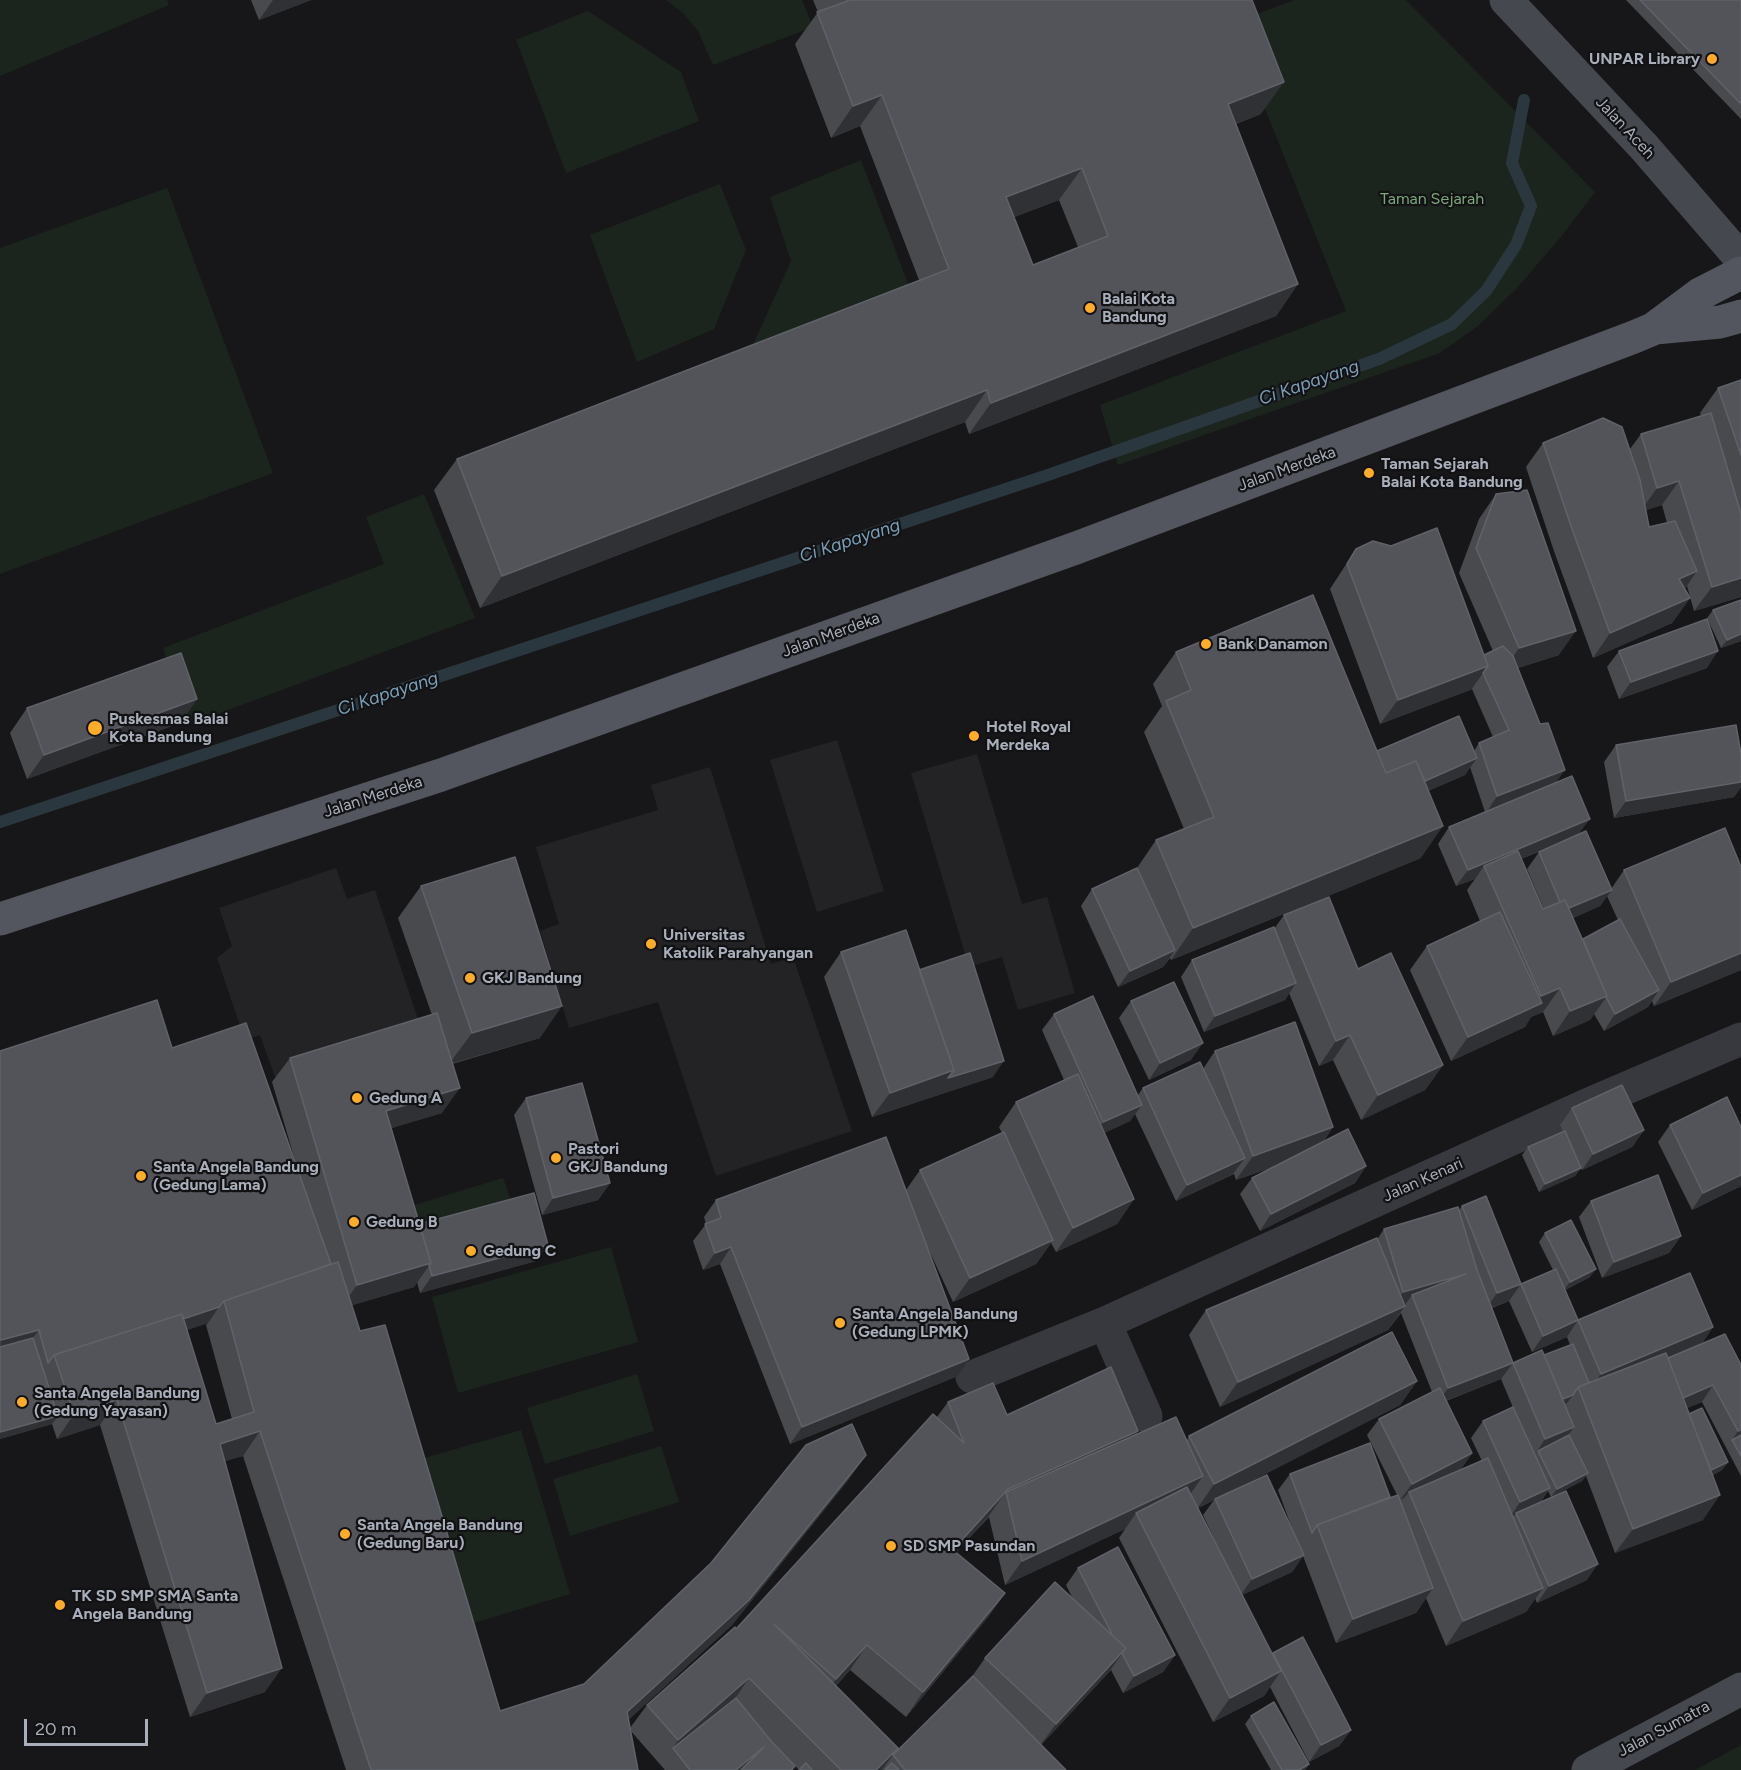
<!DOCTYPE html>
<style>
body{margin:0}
#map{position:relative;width:1741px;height:1770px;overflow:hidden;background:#171719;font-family:Figtree,sans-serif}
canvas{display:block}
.scale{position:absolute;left:24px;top:1719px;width:124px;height:27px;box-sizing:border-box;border:3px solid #a8aeba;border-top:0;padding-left:8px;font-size:18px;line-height:21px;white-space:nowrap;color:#a8aeba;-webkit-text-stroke:4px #121214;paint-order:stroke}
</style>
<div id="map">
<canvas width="1741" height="1770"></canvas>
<div class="scale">20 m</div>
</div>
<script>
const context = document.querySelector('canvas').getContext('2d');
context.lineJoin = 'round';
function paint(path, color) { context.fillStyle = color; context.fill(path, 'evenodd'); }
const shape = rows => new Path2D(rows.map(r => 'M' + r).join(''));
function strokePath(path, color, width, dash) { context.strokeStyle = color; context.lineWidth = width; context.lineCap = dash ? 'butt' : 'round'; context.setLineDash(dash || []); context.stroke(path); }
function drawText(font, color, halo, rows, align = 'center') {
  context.font = font + ' Figtree,sans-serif'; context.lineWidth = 4.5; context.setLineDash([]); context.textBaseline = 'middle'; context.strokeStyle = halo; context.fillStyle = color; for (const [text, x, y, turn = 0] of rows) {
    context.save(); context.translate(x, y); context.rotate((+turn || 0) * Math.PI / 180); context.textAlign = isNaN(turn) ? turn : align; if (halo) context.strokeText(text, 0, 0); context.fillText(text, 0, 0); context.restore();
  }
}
paint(shape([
 [837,740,884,891,817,912,770,760],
 [977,754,1022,904,1047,897,1075,993,1018,1010,1002,957,969,967,911,773],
 [710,767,771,964,793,957,852,1131,716,1176,658,1002,569,1028,540,931,559,924,536,847,658,810,651,785],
 [336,868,347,899,375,890,422,1031,275,1077,260,1035,245,1040,217,958,232,946,219,908]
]), '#232326');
paint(shape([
 [0,0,167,0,169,5,0,76],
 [666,0,802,0,813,27,713,65,698,31,683,13],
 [1294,0,1406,0,1595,192,1560,238,1517,288,1479,325,1440,353,1118,465,1100,405,1346,311,1231,24],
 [588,11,681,72,699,121,566,173,516,40],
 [861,160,912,294,752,347,791,261,770,197],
 [720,184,746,250,714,329,637,362,590,235],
 [167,188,273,473,0,574,0,248],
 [424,494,475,618,188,725,163,648,384,564,366,517],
 [503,1178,511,1201,409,1233,401,1209],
 [611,1247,638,1342,458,1393,432,1297],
 [637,1374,654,1431,545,1464,527,1408],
 [521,1430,570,1594,467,1625,418,1460],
 [661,1446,679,1502,570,1536,553,1479],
 [1741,1745,1741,1770,1695,1770]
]), '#1c251d');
strokePath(shape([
 [0,822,1048,475,1379,359,1452,324,1486,291,1516,245,1531,206,1512,163,1524,100]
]), '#2b373e', 12);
strokePath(shape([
 [1105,1323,1146,1416],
 [972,1377,1105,1323,1589,1104,1741,1039]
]), '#37393e', 33);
strokePath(shape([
 [1506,0,1644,147,1741,259],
 [1588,1770,1741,1689]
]), '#45484f', 33);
strokePath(shape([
 [1655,328,1720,322,1741,316],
 [0,919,441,775,1076,548,1634,337,1653,329,1700,294,1741,273]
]), '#53565e', 33);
paint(shape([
 [251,0,311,0,259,20],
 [813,0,1252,0,1261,114,1236,124,1298,284,1276,316,969,434,965,422,480,608,434,490,457,459,919,280,860,126,831,138,795,44,818,12],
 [1059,200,1078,247,1033,265,1014,217],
 [1626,0,1741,0,1741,119],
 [1741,380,1741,597,1694,611,1687,586,1684,589,1690,598,1672,623,1593,658,1555,554,1526,467,1543,443,1630,449,1641,434,1701,416,1700,413,1718,388],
 [1662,505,1667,523,1649,527,1646,510],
 [1496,494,1559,655,1518,668,1556,782,1578,835,1611,889,1624,870,1741,970,1654,1006,1652,1001,1648,1007,1604,1031,1594,1014,1590,1020,1553,1036,1543,1012,1531,1017,1525,1027,1451,1061,1410,970,1427,946,1480,921,1467,890,1475,879,1456,886,1438,844,1449,827,1485,812,1470,767,1465,775,1428,791,1421,858,1171,960,1170,958,1163,967,1118,987,1081,906,1092,889,1137,868,1156,840,1184,829,1144,732,1162,706,1153,684,1176,652,1377,751,1474,751,1479,743,1493,737,1472,689,1380,724,1330,589,1356,549,1484,655,1493,651,1459,573,1479,519],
 [1558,844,1539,852,1527,869,1544,909,1543,909,1521,859],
 [1607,896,1618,920,1583,939,1573,918,1600,906],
 [1741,600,1741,641,1721,648,1707,618,1713,610],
 [1619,651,1707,668,1619,699,1607,667],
 [197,699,180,723,27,779,10,733,27,708],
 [1616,745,1741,754,1741,787,1734,797,1614,818,1604,762],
 [421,886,540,1038,452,1064,442,1113,391,1128,419,1224,548,1245,536,1261,420,1293,417,1282,414,1287,352,1305,360,1331,500,1711,584,1684,849,1479,732,1625,628,1720,630,1728,647,1705,736,1629,937,1417,948,1402,1007,1415,1138,1431,1136,1434,1187,1440,1189,1436,1417,1381,1400,1405,1224,1495,1297,1542,1278,1490,1290,1474,1390,1497,1397,1495,1367,1435,1379,1419,1432,1392,1401,1313,1388,1330,1220,1407,1189,1335,1206,1310,1378,1238,1384,1229,1459,1210,1462,1206,1521,1284,1553,1270,1539,1242,1545,1233,1590,1277,1565,1290,1578,1320,1713,1327,1702,1343,1741,1365,1741,1476,1702,1402,1687,1408,1689,1414,1728,1462,1722,1470,1713,1475,1703,1520,1615,1553,1586,1476,1582,1481,1551,1497,1548,1491,1540,1503,1587,1580,1537,1603,1535,1598,1526,1612,1446,1646,1426,1598,1416,1613,1336,1643,1303,1556,1292,1572,1242,1595,1272,1654,1351,1730,1339,1746,1309,1762,1270,1687,1264,1696,1213,1722,1119,1538,1125,1529,1005,1585,989,1517,956,1552,1005,1593,988,1617,906,1717,850,1670,836,1686,893,1755,971,1678,985,1658,1073,1599,1066,1585,1078,1568,1175,1655,1163,1672,1123,1693,1111,1670,1041,1745,1066,1770,799,1770,795,1766,793,1770,665,1770,630,1730,638,1770,346,1770,243,1456,224,1461,265,1692,190,1717,100,1425,57,1439,52,1424,0,1439,0,1051,302,1184,272,1082,290,1058,432,1015,398,918],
 [1509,1301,1532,1352,1567,1337,1570,1345,1544,1355,1513,1363,1492,1308],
 [208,1323,206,1325,232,1419,216,1424,187,1330],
 [1501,1379,1520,1424,1483,1421,1471,1438,1482,1461,1453,1473,1461,1469,1472,1453,1446,1401],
 [1214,1500,1203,1515,1216,1543,1198,1508],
 [1284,915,1358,969,1443,1065,1425,1090,1361,1120,1333,1060,1319,1066,1289,993,1285,1000,1204,1032,1181,977,1192,960,1274,929],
 [841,952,919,970,993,1077,872,1117,824,977],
 [1131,1001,1191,1060,1149,1080,1119,1018],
 [1054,1014,1138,1095,1143,1088,1203,1069,1215,1051,1333,1127,1323,1142,1366,1166,1355,1183,1260,1231,1240,1194,1252,1178,1276,1166,1236,1180,1234,1174,1176,1201,1135,1114,1130,1121,1104,1133,1134,1199,1117,1224,1056,1252,1051,1243,1036,1264,953,1302,927,1246,958,1376,790,1444,720,1264,703,1270,693,1241,706,1224,704,1217,716,1200,906,1190,920,1170,1002,1133,999,1127,1016,1102,1064,1080,1042,1030],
 [526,1098,610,1183,598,1200,542,1215,514,1115],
 [1572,1108,1644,1130,1632,1147,1582,1170,1581,1168,1575,1176,1539,1192,1522,1155,1528,1147,1563,1131,1560,1125],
 [1670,1125,1741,1186,1692,1210,1658,1142],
 [1591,1201,1681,1236,1669,1253,1602,1278,1579,1217],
 [1251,1716,1309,1764,1305,1770,1271,1770,1245,1724]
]), '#484a4e');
paint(shape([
 [273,0,311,0,259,20],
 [1284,82,1261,114,1206,135,1228,104],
 [882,95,860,126,831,138,853,106],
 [1082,168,1059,200,984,229,1006,197],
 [1298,284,1276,316,969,434,991,403],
 [987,390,965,422,480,608,502,576],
 [1679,481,1662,505,1640,512,1657,488],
 [1697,571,1680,596,1679,579],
 [1741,578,1741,597,1694,611,1712,587],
 [1690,598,1672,623,1593,658,1610,633],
 [1576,631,1559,655,1502,673,1519,648],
 [1741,634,1741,641,1721,648,1727,640],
 [1718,651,1707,668,1619,699,1631,682],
 [1488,666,1471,690,1380,724,1398,700],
 [197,699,180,723,27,779,44,755],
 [1477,758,1465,775,1414,797,1425,781],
 [1565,770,1553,787,1486,813,1497,796],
 [1741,782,1741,787,1734,797,1614,818,1626,801],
 [1590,819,1578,835,1487,873,1484,866,1475,879,1456,886,1468,870],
 [1443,826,1421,858,1171,960,1193,928],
 [1612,890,1600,906,1552,927,1564,910],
 [1175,950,1163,967,1118,987,1130,971],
 [1741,953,1741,970,1654,1006,1671,982],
 [1296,983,1285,1000,1204,1032,1215,1016],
 [1560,988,1543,1012,1531,1017,1525,1027,1451,1061,1468,1037,1534,1006,1541,996],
 [1659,990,1648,1007,1604,1031,1615,1014],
 [1607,996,1590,1020,1553,1036,1570,1011],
 [562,1006,540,1038,449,1064,472,1033],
 [1350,1035,1333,1060,1319,1066,1336,1041],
 [1203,1043,1191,1060,1149,1080,1160,1063],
 [1004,1061,993,1077,872,1117,890,1093,954,1070],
 [1443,1065,1425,1090,1361,1120,1378,1095],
 [460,1088,442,1113,369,1135,386,1111],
 [1142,1105,1130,1121,1091,1139,1103,1122],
 [1333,1127,1316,1151,1236,1180,1253,1156],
 [1644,1130,1632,1147,1582,1170,1593,1154],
 [1245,1158,1233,1174,1176,1201,1187,1185],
 [1366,1166,1355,1183,1260,1231,1271,1214],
 [1581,1168,1575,1176,1539,1192,1545,1184],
 [1741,1175,1741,1186,1692,1210,1703,1193],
 [610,1183,598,1200,542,1215,553,1198],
 [1134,1199,1117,1224,1056,1252,1073,1228],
 [1681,1236,1669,1253,1602,1278,1614,1262],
 [1053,1240,1036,1264,953,1302,970,1278],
 [548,1245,536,1261,420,1293,432,1276],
 [731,1247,720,1264,703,1270,715,1253],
 [431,1263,414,1287,340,1309,357,1285],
 [1596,1269,1590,1277,1564,1290,1570,1282],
 [1466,1274,1412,1295,1405,1305,1391,1309,1403,1292],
 [1521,1284,1509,1301,1485,1310,1497,1293],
 [1405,1306,1388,1330,1220,1407,1238,1382],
 [219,1307,208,1323,59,1372,56,1360],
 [1578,1320,1567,1337,1532,1352,1543,1336],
 [1713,1327,1702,1344,1589,1390,1601,1374],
 [39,1330,27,1346,0,1354,1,1340],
 [969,1359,958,1376,790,1444,802,1427],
 [1513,1363,1501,1379,1437,1404,1448,1388],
 [1417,1381,1400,1405,1197,1509,1214,1484],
 [1713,1385,1702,1402,1666,1417,1677,1401],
 [1573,1395,1567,1403,1552,1410,1558,1402],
 [117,1400,100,1425,57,1439,74,1414],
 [58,1416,52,1424,0,1439,0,1432],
 [1574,1427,1563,1443,1538,1451,1534,1456,1545,1439],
 [1741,1430,1741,1440,1732,1440,1738,1431],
 [260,1431,243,1456,202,1468,220,1444],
 [1138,1431,1121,1456,1006,1492,1008,1489],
 [1472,1453,1461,1469,1410,1495,1409,1492,1404,1498,1400,1500,1412,1484],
 [866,1455,849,1479,732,1625,610,1737,627,1712],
 [1728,1462,1722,1470,1703,1480,1709,1471],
 [1588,1473,1582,1481,1551,1497,1557,1489],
 [1203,1476,1186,1500,1136,1513,1125,1529,1005,1585,1022,1561],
 [1550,1488,1538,1505,1516,1513,1513,1517,1509,1519,1520,1502],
 [1005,1493,988,1517,936,1574,953,1550],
 [1720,1495,1703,1520,1615,1553,1633,1529],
 [1304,1555,1292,1572,1240,1596,1252,1579],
 [1598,1564,1587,1580,1537,1603,1549,1586],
 [1433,1588,1416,1613,1336,1643,1353,1619],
 [1543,1588,1526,1612,1446,1646,1463,1621],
 [1005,1593,988,1617,906,1717,923,1692],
 [867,1645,850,1670,819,1704,836,1679],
 [1126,1648,1109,1672,1038,1748,1056,1724],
 [1175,1655,1163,1672,1123,1693,1134,1676],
 [282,1668,265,1692,190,1717,207,1693],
 [1281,1671,1264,1696,1213,1722,1230,1698],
 [749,1678,732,1703,673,1748,678,1740],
 [1351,1730,1339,1746,1309,1762,1321,1745],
 [764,1747,745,1770,736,1770],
 [898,1748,882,1770,876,1770],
 [1309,1764,1305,1770,1299,1770]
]), '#303134');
const building = shape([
 [847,0,1252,0,1284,82,1228,104,1298,284,991,403,987,390,502,576,457,459,949,269,882,95,853,106,817,12,848,1,847,0],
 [1082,168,1108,236,1033,265,1006,197,1082,168],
 [1640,0,1741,0,1741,104,1640,0],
 [1741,380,1741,455,1718,388,1741,380],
 [1711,413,1741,514,1741,578,1712,587,1679,481,1657,488,1641,434,1711,413],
 [1603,418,1622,427,1640,480,1649,527,1675,521,1697,571,1679,579,1690,598,1610,633,1572,529,1543,443,1603,418],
 [1527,490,1576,631,1519,648,1476,548,1496,494,1527,490],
 [1437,528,1488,666,1398,700,1347,564,1356,549,1373,541,1391,546,1437,528],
 [1313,595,1386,773,1416,761,1443,826,1193,928,1156,840,1214,817,1166,701,1191,690,1176,652,1313,595],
 [1741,600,1741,634,1727,640,1713,610,1741,600],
 [1707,619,1718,651,1631,682,1619,651,1707,619],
 [1503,646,1513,656,1540,724,1548,723,1565,770,1497,796,1479,743,1509,730,1483,673,1488,666,1484,655,1503,646],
 [181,653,197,699,44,755,27,708,181,653],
 [1459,716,1477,758,1425,781,1416,761,1386,773,1377,751,1459,716],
 [1736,725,1741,754,1741,782,1626,801,1616,745,1736,725],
 [1572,776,1590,819,1468,870,1449,827,1572,776],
 [1725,828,1741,867,1741,953,1671,982,1624,870,1725,828],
 [1586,831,1612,890,1569,908,1565,900,1560,902,1539,852,1586,831],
 [1518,851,1543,909,1565,900,1607,996,1570,1011,1560,988,1541,996,1484,866,1518,851],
 [515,857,562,1006,472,1033,421,886,515,857],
 [1137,868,1175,950,1130,971,1092,889,1137,868],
 [1329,897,1358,969,1391,953,1443,1065,1378,1095,1350,1035,1336,1041,1284,915,1329,897],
 [1500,912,1542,1003,1468,1037,1427,946,1500,912],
 [1620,919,1659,990,1615,1014,1606,997,1607,996,1583,939,1620,919],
 [1274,927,1296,983,1215,1016,1192,960,1274,927],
 [906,930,954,1070,890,1093,841,952,906,930],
 [970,953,1004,1061,948,1078,954,1070,919,970,970,953],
 [1174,982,1203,1043,1160,1063,1131,1001,1174,982],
 [1093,996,1142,1105,1103,1122,1054,1014,1093,996],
 [157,1000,172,1048,246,1023,331,1264,224,1301,219,1307,183,1319,182,1314,54,1355,48,1363,39,1330,1,1340,0,1338,0,1051,157,1000],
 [437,1013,460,1088,386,1111,431,1263,357,1285,290,1058,437,1013],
 [1295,1022,1333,1127,1253,1156,1215,1051,1295,1022],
 [1200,1062,1245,1158,1187,1185,1143,1088,1200,1062],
 [1078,1074,1134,1199,1073,1228,1016,1102,1078,1074],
 [582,1083,610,1183,553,1198,526,1098,582,1083],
 [1622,1085,1644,1130,1593,1154,1572,1108,1622,1085],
 [1727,1097,1741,1127,1741,1175,1703,1193,1670,1125,1727,1097],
 [1348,1129,1366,1166,1271,1214,1252,1178,1348,1129],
 [1565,1131,1581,1168,1545,1184,1528,1147,1565,1131],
 [1004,1132,1053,1240,970,1278,920,1170,1004,1132],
 [886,1137,969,1359,802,1427,731,1247,715,1253,705,1224,721,1218,716,1200,886,1137],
 [1658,1175,1681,1236,1614,1262,1591,1201,1658,1175],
 [534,1193,548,1245,432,1276,429,1265,431,1263,419,1224,534,1193],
 [1486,1196,1521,1284,1556,1269,1578,1320,1543,1336,1521,1284,1497,1293,1462,1206,1486,1196],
 [1458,1207,1477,1270,1513,1363,1448,1388,1412,1295,1466,1274,1403,1292,1384,1229,1458,1207],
 [1571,1220,1596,1269,1570,1282,1545,1233,1571,1220],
 [1377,1238,1405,1306,1238,1382,1206,1310,1377,1238],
 [338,1262,360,1331,385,1325,500,1711,584,1684,711,1563,806,1445,852,1424,866,1455,749,1600,627,1712,638,1770,371,1770,260,1431,220,1444,282,1668,207,1693,117,1400,74,1414,54,1355,182,1314,216,1424,254,1412,224,1301,338,1262],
 [1690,1273,1713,1327,1601,1374,1578,1320,1690,1273],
 [1392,1332,1417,1381,1214,1484,1189,1436,1392,1332],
 [1725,1334,1741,1365,1741,1430,1738,1431,1713,1385,1683,1398,1668,1358,1725,1334],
 [33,1338,58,1416,0,1432,0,1347,33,1338],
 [1573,1344,1589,1383,1578,1387,1573,1395,1563,1399,1544,1355,1573,1344],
 [1542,1350,1574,1427,1545,1439,1513,1363,1542,1350],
 [1666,1353,1720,1495,1633,1529,1578,1387,1666,1353],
 [1111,1367,1138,1431,1008,1489,953,1550,1005,1593,923,1692,867,1645,836,1679,774,1624,898,1748,876,1770,841,1770,749,1678,678,1740,647,1705,735,1627,736,1629,933,1414,964,1443,948,1402,993,1383,1007,1415,1111,1367],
 [1440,1388,1472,1453,1412,1484,1379,1419,1440,1388],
 [1513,1407,1550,1488,1520,1502,1483,1421,1513,1407],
 [1702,1408,1728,1462,1711,1470,1689,1414,1702,1408],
 [1176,1417,1203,1476,1022,1561,1006,1492,1176,1417],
 [1569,1435,1588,1473,1557,1489,1538,1451,1569,1435],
 [1741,1435,1741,1456,1732,1440,1741,1435],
 [1370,1443,1390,1497,1317,1525,1312,1533,1290,1474,1370,1443],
 [1488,1458,1543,1588,1463,1621,1409,1492,1488,1458],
 [1267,1475,1304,1555,1252,1579,1215,1499,1267,1475],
 [1187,1487,1281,1671,1230,1698,1136,1513,1187,1487],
 [1566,1491,1598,1564,1549,1586,1516,1513,1566,1491],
 [1398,1495,1433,1588,1353,1619,1317,1525,1398,1495],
 [1118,1547,1175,1655,1134,1676,1122,1653,1126,1648,1113,1636,1078,1568,1118,1547],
 [1055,1582,1126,1648,1056,1724,985,1658,1055,1582],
 [1303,1637,1351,1730,1321,1745,1273,1653,1303,1637],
 [973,1676,1066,1770,905,1770,893,1755,973,1676],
 [736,1698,771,1741,795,1766,791,1770,741,1770,764,1747,736,1770,690,1770,673,1748,736,1698],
 [1274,1702,1309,1764,1299,1770,1282,1770,1251,1716,1274,1702],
 [806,1763,812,1770,799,1770,806,1763],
 [892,1763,899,1770,885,1770,892,1763]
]);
paint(building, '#53545a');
strokePath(building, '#606269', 1.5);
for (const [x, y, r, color] of [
 [1712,59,6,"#ffad29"],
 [1090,308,6,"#ffad29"],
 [1369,473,6,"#ffad29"],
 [1206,644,6,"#ffad29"],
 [95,728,8,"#ffad29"],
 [974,736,6,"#ffad29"],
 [651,944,6,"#ffad29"],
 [470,978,6,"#ffad29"],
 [357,1098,6,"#ffad29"],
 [556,1158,6,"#ffad29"],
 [141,1176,6,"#ffad29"],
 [354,1222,6,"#ffad29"],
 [471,1251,6,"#ffad29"],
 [840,1323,6,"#ffad29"],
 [22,1402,6,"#ffad29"],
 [345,1534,6,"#ffad29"],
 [891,1546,6,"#ffad29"],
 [60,1605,6,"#ffad29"]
]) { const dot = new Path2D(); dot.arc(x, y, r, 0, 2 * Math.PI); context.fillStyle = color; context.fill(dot); strokePath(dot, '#121214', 2); }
drawText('bold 16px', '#a8aeba', '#121214', [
 ["UNPAR Library",1700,59,"right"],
 ["Balai Kota",1102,299],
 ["Bandung",1102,317],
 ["Taman Sejarah",1381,464],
 ["Balai Kota Bandung",1381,482],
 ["Bank Danamon",1218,644],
 ["Puskesmas Balai",109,719],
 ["Kota Bandung",109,737],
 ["Hotel Royal",986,727],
 ["Merdeka",986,745],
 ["Universitas",663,935],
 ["Katolik Parahyangan",663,953],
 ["GKJ Bandung",482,978],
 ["Gedung A",369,1098],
 ["Pastori",568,1149],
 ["GKJ Bandung",568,1167],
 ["Santa Angela Bandung",153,1167],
 ["(Gedung Lama)",153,1185],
 ["Gedung B",366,1222],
 ["Gedung C",483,1251],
 ["Santa Angela Bandung",852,1314],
 ["(Gedung LPMK)",852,1332],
 ["Santa Angela Bandung",34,1393],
 ["(Gedung Yayasan)",34,1411],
 ["Santa Angela Bandung",357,1525],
 ["(Gedung Baru)",357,1543],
 ["SD SMP Pasundan",903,1546],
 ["TK SD SMP SMA Santa",72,1596],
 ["Angela Bandung",72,1614]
], 'left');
drawText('16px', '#a8aeba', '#121214', [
 ["Jalan Aceh",1625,128,47],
 ["Jalan Merdeka",1287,469,-20],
 ["Jalan Merdeka",831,635,-20],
 ["Jalan Merdeka",373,797,-18],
 ["Jalan Kenari",1423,1180,-24],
 ["Jalan Sumatra",1664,1729,-28]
]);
drawText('16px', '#7da77d', '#121214', [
 ["Taman Sejarah",1432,199]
]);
drawText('italic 18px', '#7b9fb8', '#121214', [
 ["Ci Kapayang",1309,383,-19],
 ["Ci Kapayang",850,541,-18],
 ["Ci Kapayang",388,694,-18]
]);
</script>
